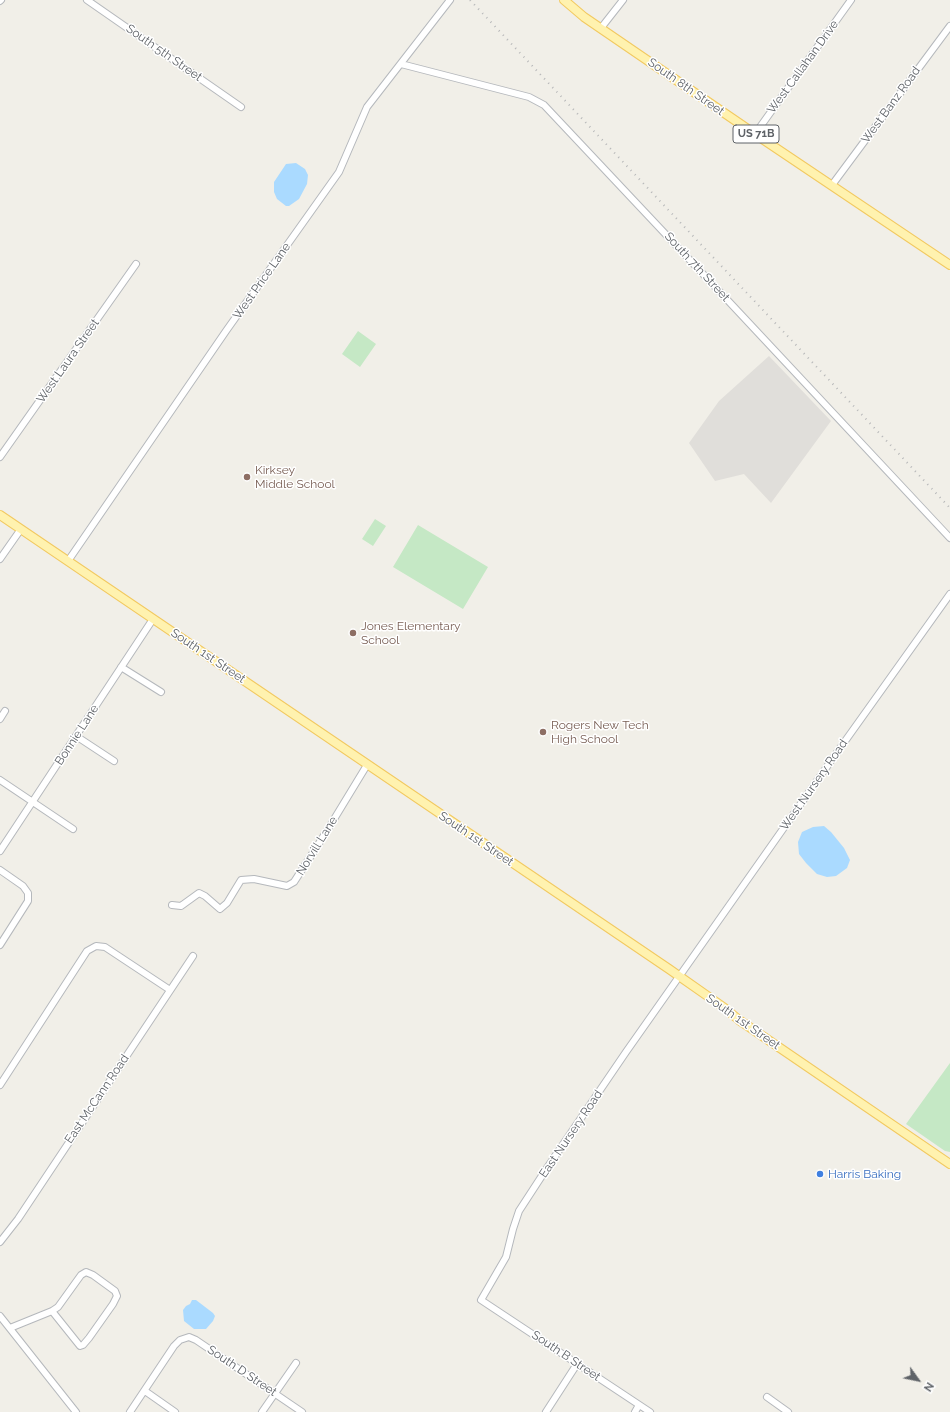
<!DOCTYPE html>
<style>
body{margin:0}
#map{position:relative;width:950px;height:1412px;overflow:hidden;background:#f1efe8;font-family:Raleway,sans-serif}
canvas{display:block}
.north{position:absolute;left:898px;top:1360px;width:40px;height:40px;-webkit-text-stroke:3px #fff;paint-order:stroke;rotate:123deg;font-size:11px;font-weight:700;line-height:16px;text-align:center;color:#5f6368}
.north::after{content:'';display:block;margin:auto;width:14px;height:18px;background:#5f6368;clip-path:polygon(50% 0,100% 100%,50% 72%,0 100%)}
</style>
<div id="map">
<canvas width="950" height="1412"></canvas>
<div class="north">N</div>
</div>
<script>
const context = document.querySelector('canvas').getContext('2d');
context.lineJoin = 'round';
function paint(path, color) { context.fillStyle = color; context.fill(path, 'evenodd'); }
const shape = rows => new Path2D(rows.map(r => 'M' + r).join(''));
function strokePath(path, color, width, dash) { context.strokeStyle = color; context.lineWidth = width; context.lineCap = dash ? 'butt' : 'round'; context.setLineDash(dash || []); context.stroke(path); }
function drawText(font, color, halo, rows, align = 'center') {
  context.font = font + ' Raleway,sans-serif'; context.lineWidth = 3; context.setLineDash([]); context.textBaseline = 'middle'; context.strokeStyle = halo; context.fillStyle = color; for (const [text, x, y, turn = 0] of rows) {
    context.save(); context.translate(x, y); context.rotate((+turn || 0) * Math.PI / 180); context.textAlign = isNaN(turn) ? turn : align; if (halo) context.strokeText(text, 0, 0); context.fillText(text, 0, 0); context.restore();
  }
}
paint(shape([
 [769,356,831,421,771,503,744,474,715,481,689,443,719,401]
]), '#e0deda');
paint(shape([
 [358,331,376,344,360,367,342,354],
 [375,519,386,526,373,546,362,539],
 [418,525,488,567,463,609,393,567],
 [950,1063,950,1152,945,1151,906,1124]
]), '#c5e8c5');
paint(shape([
 [296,163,305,169,308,175,307,184,299,199,289,206,286,206,277,199,274,192,274,182,286,164],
 [824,826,831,832,844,848,850,860,847,868,836,876,827,877,817,874,806,863,799,854,798,842,802,832,813,827],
 [192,1300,196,1300,213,1313,215,1316,213,1321,206,1329,194,1329,184,1321,183,1310,186,1306,190,1304]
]), '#aadaff');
const minor = shape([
 [87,0,241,107],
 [0,1,1,0],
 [601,28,623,0],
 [401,64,529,97,544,105,719,291,950,538],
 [755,134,851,0],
 [832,185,950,26],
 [0,457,136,264],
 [0,559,21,529],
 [68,561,226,331,339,172,367,107,450,0],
 [121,667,161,692],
 [0,719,5,711],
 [76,736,114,761],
 [0,780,73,829],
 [0,851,153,619],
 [0,870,23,886,28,893,28,901,0,945],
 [172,905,181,906,199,893,205,896,220,909,227,903,241,880,254,879,287,886,294,882,325,834,367,765],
 [0,1085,87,951,96,946,105,947,170,990],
 [0,1242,18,1219,193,956],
 [0,1316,76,1412],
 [10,1328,52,1311,58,1307,81,1275,86,1272,93,1275,115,1291,117,1296,113,1304,89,1338,83,1345,80,1346,52,1311],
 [145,1391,175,1412],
 [767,1397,788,1412],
 [130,1412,174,1346,180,1340,189,1337,196,1340,302,1412],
 [262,1412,296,1363],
 [546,1412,577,1364],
 [635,1412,639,1405],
 [650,1412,481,1300,506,1257,513,1229,519,1211,547,1168,626,1052,833,758,950,594]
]);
const major = shape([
 [564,0,584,17,755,134,950,265],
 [0,515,669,969,726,1009,739,1020,950,1164]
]);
strokePath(minor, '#b5b8bc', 8);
strokePath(major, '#f2c960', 10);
strokePath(minor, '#fff', 6);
strokePath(major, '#fff2af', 8);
strokePath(shape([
 [470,0,950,508]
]), '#b6b7b8', 2, [1, 5]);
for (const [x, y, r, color] of [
 [247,477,4,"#8d6e63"],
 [353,633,4,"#8d6e63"],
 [543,732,4,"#8d6e63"],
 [820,1174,4,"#3f7fe0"]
]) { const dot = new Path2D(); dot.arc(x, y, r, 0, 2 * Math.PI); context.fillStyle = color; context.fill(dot); strokePath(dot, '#fff', 1.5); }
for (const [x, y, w] of [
 [756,134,46]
]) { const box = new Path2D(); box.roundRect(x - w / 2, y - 9, w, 18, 3); context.fillStyle = '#fff'; context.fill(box); strokePath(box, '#5f6368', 1); }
drawText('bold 11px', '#5f6368', null, [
 ["US 71B",756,134]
]);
drawText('12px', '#5f6368', '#fff', [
 ["South 5th Street",164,53,35],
 ["West Callahan Drive",803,67,-54],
 ["South 8th Street",686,87,35],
 ["West Banz Road",891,105,-54],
 ["South 7th Street",697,267,47],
 ["West Price Lane",262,281,-55],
 ["West Laura Street",68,361,-55],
 ["South 1st Street",208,656,34],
 ["Bonnie Lane",77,735,-57],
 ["West Nursery Road",814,785,-55],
 ["South 1st Street",476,839,34],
 ["Norvill Lane",317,846,-58],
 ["South 1st Street",743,1022,35],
 ["East McCann Road",97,1099,-56],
 ["East Nursery Road",571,1134,-56],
 ["South B Street",566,1356,34],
 ["South D Street",242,1371,34]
]);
drawText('12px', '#785e54', '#fff', [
 ["Kirksey",255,470],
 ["Middle School",255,484],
 ["Jones Elementary",361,626],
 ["School",361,640],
 ["Rogers New Tech",551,725],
 ["High School",551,739]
], 'left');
drawText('12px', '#366cbe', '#fff', [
 ["Harris Baking",828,1174]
], 'left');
</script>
